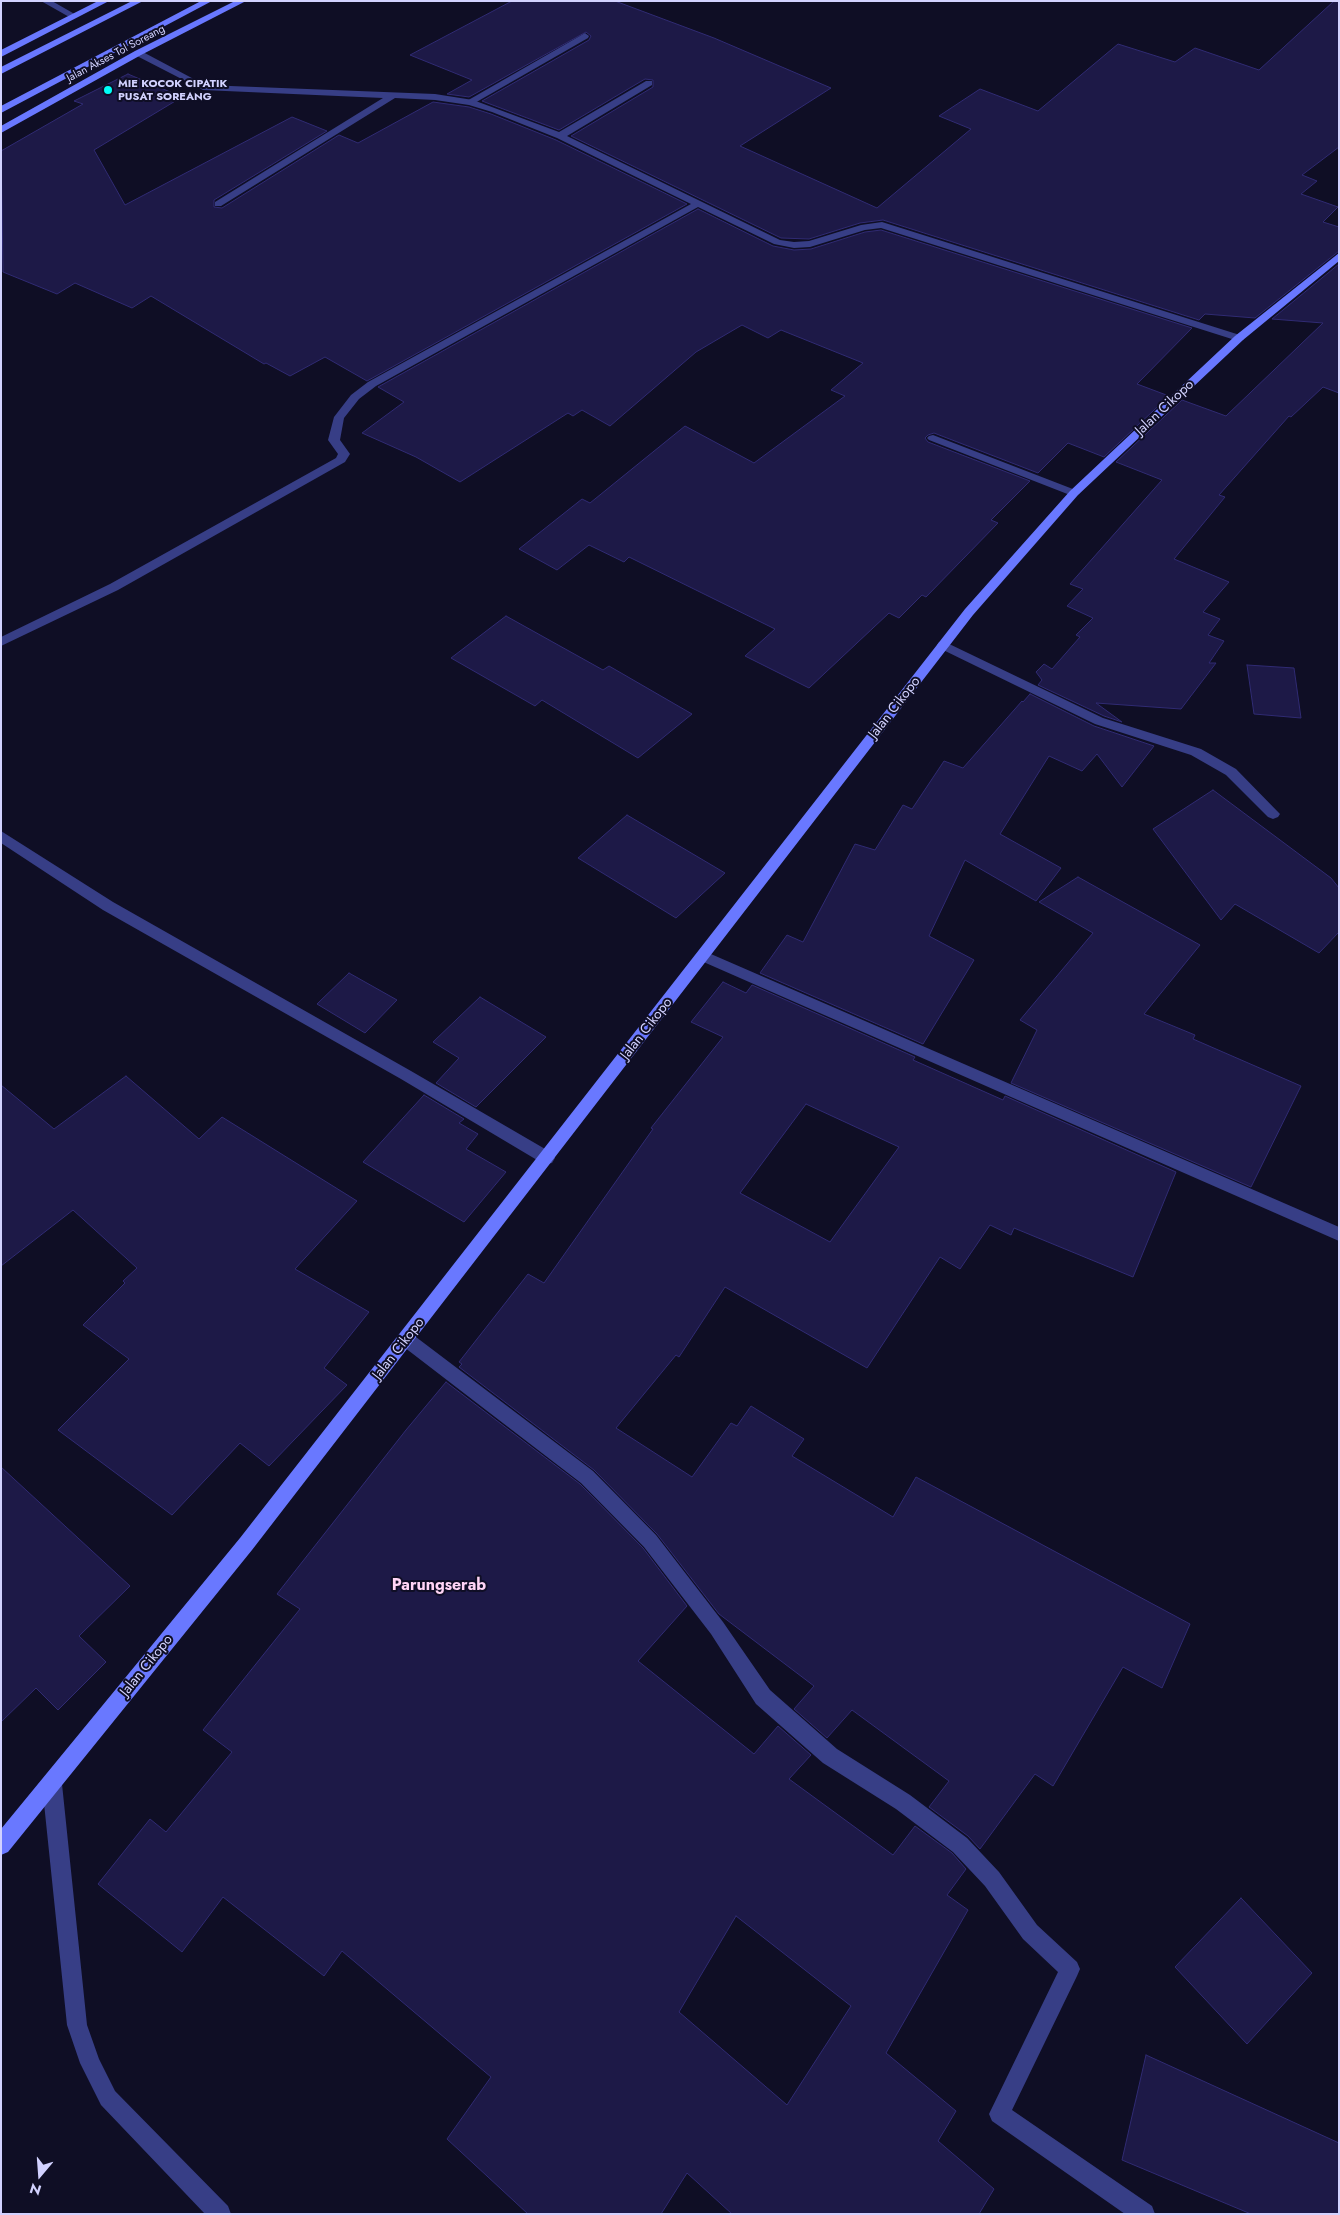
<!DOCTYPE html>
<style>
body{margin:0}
#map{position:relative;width:1340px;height:2215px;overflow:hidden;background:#0f0e25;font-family:Jost,sans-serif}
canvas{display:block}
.frame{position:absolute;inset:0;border:2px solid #d2d2ff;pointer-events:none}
.north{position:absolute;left:15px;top:2150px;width:50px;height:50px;-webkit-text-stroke:4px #0f0e25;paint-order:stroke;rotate:198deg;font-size:14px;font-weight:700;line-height:20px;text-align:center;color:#d2d2ff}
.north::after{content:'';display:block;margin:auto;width:18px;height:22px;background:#d2d2ff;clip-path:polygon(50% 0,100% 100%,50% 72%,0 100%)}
</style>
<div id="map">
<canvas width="1340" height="2215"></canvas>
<div class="frame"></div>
<div class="north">N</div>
</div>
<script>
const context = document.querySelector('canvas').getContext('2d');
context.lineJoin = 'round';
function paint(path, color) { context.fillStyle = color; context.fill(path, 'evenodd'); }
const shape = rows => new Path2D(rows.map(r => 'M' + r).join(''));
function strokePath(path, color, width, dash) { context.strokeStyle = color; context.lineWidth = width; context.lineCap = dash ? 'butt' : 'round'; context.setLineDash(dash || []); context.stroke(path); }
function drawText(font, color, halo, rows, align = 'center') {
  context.font = font + ' Jost,sans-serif'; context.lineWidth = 4; context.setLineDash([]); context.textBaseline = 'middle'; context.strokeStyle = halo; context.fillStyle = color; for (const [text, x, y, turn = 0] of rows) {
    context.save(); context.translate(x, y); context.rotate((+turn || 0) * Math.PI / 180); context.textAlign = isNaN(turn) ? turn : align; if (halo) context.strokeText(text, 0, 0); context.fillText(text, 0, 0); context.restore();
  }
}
const building = shape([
 [512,1,615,1,714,38,831,88,740,146,877,208,971,129,939,116,980,89,1038,111,1118,44,1175,62,1195,48,1259,70,1334,1,1339,1,1339,147,1302,175,1317,181,1301,194,1338,207,1323,222,1339,227,1339,251,1255,318,1205,314,1199,320,883,220,860,223,809,239,781,238,571,136,653,87,653,80,645,79,559,130,482,101,589,40,591,36,586,32,469,97,447,94,472,80,410,55,512,1],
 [128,74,182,97,94,150,125,205,292,117,327,131,214,200,214,207,222,208,339,135,358,143,433,102,469,107,491,114,556,140,687,204,367,381,325,357,290,376,266,363,264,364,151,296,132,308,75,283,57,294,3,272,1,151,83,104,74,101,128,74],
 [698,209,773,246,794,250,811,249,865,232,881,230,1192,328,1137,384,1169,396,1104,457,1068,443,1038,473,934,433,928,435,925,438,928,442,1030,481,991,520,998,523,926,597,922,595,899,618,889,613,809,688,745,656,775,629,629,557,624,562,589,545,557,570,519,549,582,499,590,503,685,426,754,463,845,396,831,390,863,363,781,330,768,338,742,325,696,352,610,426,582,410,573,416,568,413,460,482,416,457,362,433,404,402,378,387,698,209],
 [1339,264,1339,393,1323,387,1291,417,1289,416,1219,495,1225,497,1174,559,1229,582,1203,612,1220,619,1208,635,1224,641,1209,663,1216,663,1181,709,1096,703,1122,722,1104,716,1038,685,1042,680,1036,672,1044,664,1052,669,1080,637,1076,635,1093,618,1067,606,1083,589,1070,584,1162,480,1116,462,1182,400,1226,416,1323,323,1272,319,1339,264],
 [506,616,603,670,609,666,692,714,638,758,542,700,535,706,451,658,506,616],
 [1247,665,1294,668,1301,718,1254,714,1247,665],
 [1030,694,1094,726,1154,746,1122,787,1097,754,1082,771,1049,756,1000,834,1061,868,1036,901,965,860,929,936,974,960,923,1044,760,973,787,935,803,942,855,844,875,850,903,805,912,809,944,761,963,768,1022,701,1023,702,1030,694],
 [1213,790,1331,878,1339,888,1339,932,1319,953,1235,904,1221,920,1153,829,1213,790],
 [627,815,725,873,676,918,578,858,627,815],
 [1078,877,1200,945,1144,1014,1195,1035,1193,1039,1301,1086,1251,1187,1011,1083,1037,1030,1020,1020,1093,933,1039,902,1078,877],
 [349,973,397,1000,365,1033,317,1004,349,973],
 [723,982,746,993,752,985,915,1057,913,1060,1003,1100,1005,1096,1176,1172,1133,1277,1014,1228,1011,1235,990,1225,960,1269,940,1257,867,1368,725,1287,679,1357,676,1355,616,1428,692,1477,731,1423,737,1426,751,1406,804,1439,792,1456,893,1517,916,1477,1190,1624,1162,1688,1123,1667,1053,1786,1035,1774,980,1849,968,1836,929,1807,949,1781,852,1710,827,1738,794,1709,814,1686,719,1614,657,1534,594,1470,459,1367,462,1364,459,1362,528,1274,544,1283,653,1129,651,1128,723,1037,691,1022,723,982],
 [806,1104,899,1147,830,1242,740,1193,806,1104],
 [480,997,546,1037,476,1107,436,1083,459,1058,433,1042,480,997],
 [126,1076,199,1139,222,1117,357,1201,295,1269,369,1312,324,1368,347,1385,269,1466,240,1443,172,1515,58,1430,129,1359,83,1325,125,1283,123,1281,137,1268,73,1210,1,1266,1,1085,54,1129,126,1076],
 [424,1095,464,1119,459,1123,478,1134,466,1149,506,1172,464,1222,363,1162,424,1095],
 [446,1382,580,1484,643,1548,687,1606,638,1661,754,1754,778,1726,811,1755,789,1779,893,1855,915,1826,952,1853,966,1869,947,1895,968,1910,886,2053,956,2111,938,2141,994,2189,979,2214,732,2214,687,2173,661,2214,528,2214,447,2139,491,2077,342,1951,324,1976,223,1897,182,1952,98,1884,150,1819,166,1832,232,1752,203,1730,300,1609,277,1594,406,1430,446,1382],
 [736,1916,851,2006,787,2105,679,2012,736,1916],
 [1,1467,130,1586,79,1636,106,1662,58,1710,36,1688,1,1722,1,1467],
 [1241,1898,1312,1973,1247,2044,1175,1967,1241,1898],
 [1146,2055,1339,2143,1339,2214,1251,2214,1122,2160,1146,2055]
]);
paint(building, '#1d1947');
strokePath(building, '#302b73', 1);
paint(shape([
 [585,33,589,36,588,38,473,104,465,102,585,33]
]), '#373e86');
paint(shape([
 [41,1,52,1,78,16,71,18,41,1],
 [135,51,141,51,205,85,435,94,473,100,559,132,646,81,652,81,652,85,567,136,780,240,794,242,809,241,861,225,882,222,1243,336,1244,338,1243,340,1235,340,881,228,865,230,810,247,794,248,774,244,698,207,376,386,359,399,344,418,340,440,350,454,345,462,118,590,1,646,1,637,110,584,336,458,338,454,328,440,334,417,351,395,368,382,691,204,557,138,492,112,469,105,435,100,395,98,221,206,215,206,215,202,383,98,203,90,135,55,135,51],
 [933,435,1078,491,1080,493,1074,497,1070,495,929,440,927,438,929,436,933,435],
 [943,641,1103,718,1201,749,1236,769,1280,814,1278,817,1273,819,1268,817,1226,775,1191,755,1095,724,939,648,937,645,939,642,943,641],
 [1,831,113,902,411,1071,552,1153,555,1158,552,1163,547,1164,542,1163,401,1079,103,910,1,843,1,831],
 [704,951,1339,1227,1339,1241,699,960,697,956,699,952,704,951],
 [406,1332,412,1334,593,1471,656,1535,723,1622,770,1690,837,1749,910,1795,967,1838,999,1872,1037,1925,1077,1962,1080,1969,1077,1976,1012,2110,1152,2206,1155,2214,1125,2214,992,2121,989,2114,1058,1972,1023,1939,985,1886,953,1852,896,1809,823,1763,756,1704,711,1634,644,1547,581,1483,400,1344,398,1339,400,1334,406,1332],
 [52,1774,59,1777,62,1784,87,2025,99,2059,115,2091,228,2206,231,2214,205,2214,101,2105,80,2063,67,2025,42,1784,45,1777,52,1774]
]), '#373e86');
paint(shape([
 [98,1,109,1,1,57,1,50,98,1],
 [132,1,143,1,1,74,1,67,132,1],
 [201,1,212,1,1,113,1,106,201,1],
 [235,1,246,1,141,55,1,133,1,126,135,51,235,1],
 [1339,253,1339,261,1243,340,1078,495,973,615,252,1550,8,1852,1,1855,1,1829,240,1538,965,609,1070,491,1235,336,1339,253]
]), '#6978ff');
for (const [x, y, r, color] of [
 [108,90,5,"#00fdf7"]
]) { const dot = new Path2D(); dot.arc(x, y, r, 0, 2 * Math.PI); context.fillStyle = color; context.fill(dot); strokePath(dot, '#0f0e25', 2); }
drawText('11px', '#d2d2ff', '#0f0e25', [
 ["Jalan Akses Tol Soreang",116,54,-28]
]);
drawText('bold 11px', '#d2d2ff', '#0f0e25', [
 ["MIE KOCOK CIPATIK",118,84],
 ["PUSAT SOREANG",118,97]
], 'left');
drawText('14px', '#d2d2ff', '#0f0e25', [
 ["Jalan Cikopo",1165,408,-43],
 ["Jalan Cikopo",895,708,-52],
 ["Jalan Cikopo",647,1029,-52],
 ["Jalan Cikopo",399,1349,-52],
 ["Jalan Cikopo",147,1666,-51]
]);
drawText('bold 16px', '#ffd4f5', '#0f0e25', [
 ["Parungserab",439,1586]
]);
</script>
